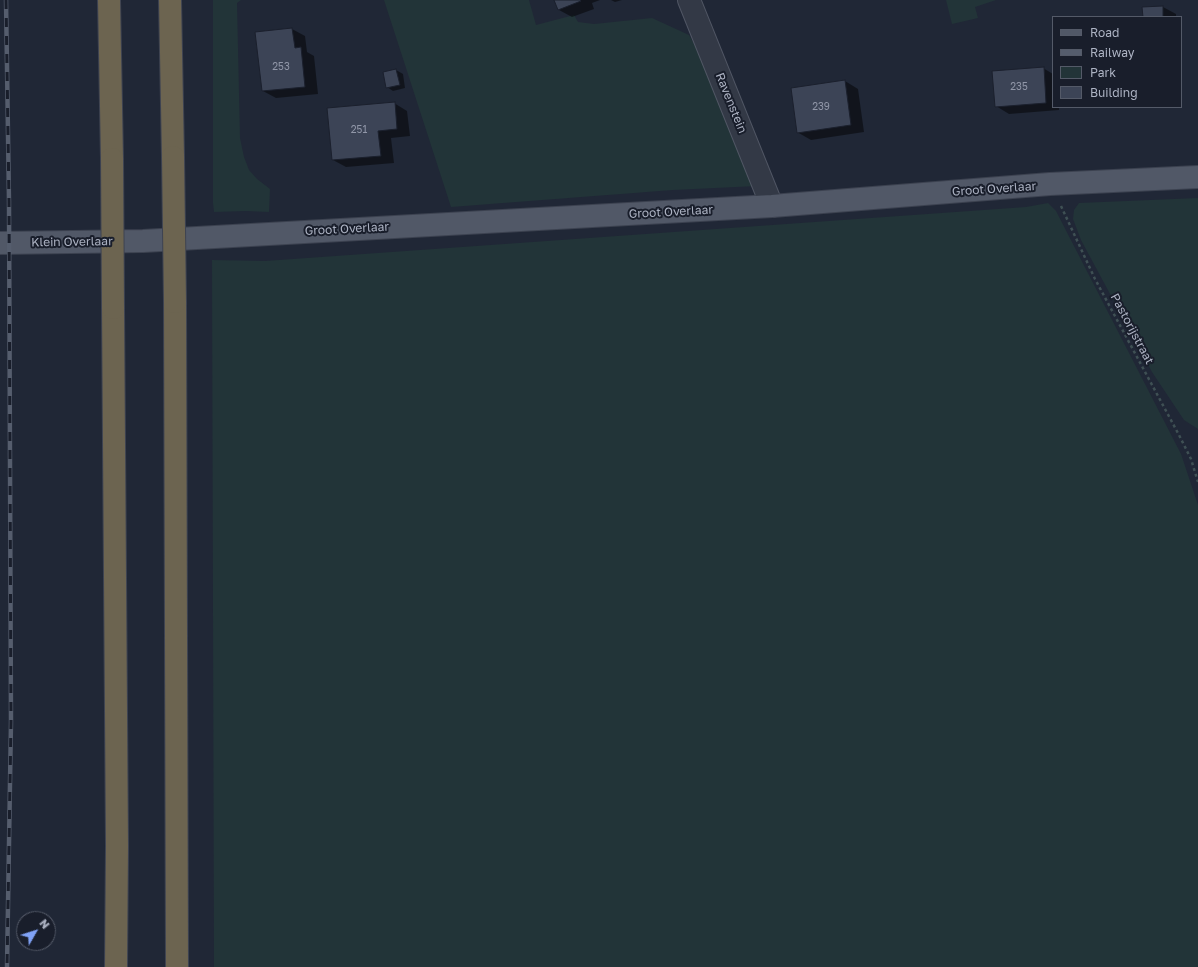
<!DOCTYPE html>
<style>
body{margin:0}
#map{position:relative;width:1198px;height:967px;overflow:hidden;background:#202736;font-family:"Golos Text",sans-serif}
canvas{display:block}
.legend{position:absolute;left:1052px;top:16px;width:130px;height:92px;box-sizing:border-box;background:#191e2b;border:1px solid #545a68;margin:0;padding:5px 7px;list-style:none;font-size:12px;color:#adb3c3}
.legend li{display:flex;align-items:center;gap:8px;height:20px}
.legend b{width:20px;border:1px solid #545a68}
.north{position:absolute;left:16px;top:911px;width:40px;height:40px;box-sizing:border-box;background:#191e2b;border:1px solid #545a68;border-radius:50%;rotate:51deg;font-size:11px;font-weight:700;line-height:16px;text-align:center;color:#adb3c3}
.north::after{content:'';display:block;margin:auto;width:14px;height:18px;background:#80a2f6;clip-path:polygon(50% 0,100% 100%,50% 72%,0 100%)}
</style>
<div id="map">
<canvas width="1198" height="967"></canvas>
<ul class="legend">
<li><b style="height:5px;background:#515867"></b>Road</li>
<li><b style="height:5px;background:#555d6d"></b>Railway</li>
<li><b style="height:11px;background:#223438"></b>Park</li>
<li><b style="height:11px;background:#3c4456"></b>Building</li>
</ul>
<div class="north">N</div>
</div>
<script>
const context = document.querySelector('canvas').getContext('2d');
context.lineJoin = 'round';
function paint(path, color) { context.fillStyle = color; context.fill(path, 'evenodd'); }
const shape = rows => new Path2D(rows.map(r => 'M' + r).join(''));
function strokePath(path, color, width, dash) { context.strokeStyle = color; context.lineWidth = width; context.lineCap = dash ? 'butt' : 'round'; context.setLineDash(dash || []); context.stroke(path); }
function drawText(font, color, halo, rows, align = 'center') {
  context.font = font + ' "Golos Text",sans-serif'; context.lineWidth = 4; context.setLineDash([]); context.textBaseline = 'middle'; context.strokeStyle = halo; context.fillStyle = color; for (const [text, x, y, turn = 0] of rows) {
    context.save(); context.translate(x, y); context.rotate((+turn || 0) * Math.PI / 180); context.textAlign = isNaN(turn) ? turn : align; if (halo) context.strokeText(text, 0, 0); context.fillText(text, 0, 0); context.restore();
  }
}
paint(shape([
 [213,0,241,0,237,3,240,138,244,157,249,170,257,179,270,189,269,212,246,211,214,212,213,203],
 [384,0,529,0,536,25,574,15,578,22,594,24,652,18,689,35,703,60,757,186,673,190,451,207],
 [946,0,996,0,975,7,978,18,952,24],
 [1198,198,1198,429,1184,420,1152,372,1081,240,1073,219,1074,210,1079,203],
 [1048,203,1056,211,1181,454,1198,505,1198,967,214,967,212,260,265,261,1026,207]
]), '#223438');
paint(shape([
 [555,0,600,0,592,3,594,9,572,17,559,10],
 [611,0,622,0,615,2],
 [1163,7,1176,14,1176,17,1144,17],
 [292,29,305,36,307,52,314,56,318,94,276,98,263,91,256,33],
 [1043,68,1053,74,1053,107,1059,107,1059,110,1009,114,996,106],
 [396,70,403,74,405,88,393,91,387,87,384,73],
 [845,81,858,89,864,132,811,140,797,132],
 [394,103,407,111,410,136,391,138,394,163,346,167,333,160]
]), '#0007');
const building = shape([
 [554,0,580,0,581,1,558,10,554,0],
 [1163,6,1163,17,1143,17,1142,7,1163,6],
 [292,28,295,48,301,47,305,87,262,91,255,32,292,28],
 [1044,67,1046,103,995,107,992,71,1044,67],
 [396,69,400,85,386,88,383,72,396,69],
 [845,80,851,125,797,133,791,88,845,80],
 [395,102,397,129,378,131,381,156,332,160,327,108,395,102]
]);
paint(building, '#3c4456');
strokePath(building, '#1b202d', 1);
const minor = shape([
 [689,0,772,206]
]);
const major = shape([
 [0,243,143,241,772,206,1050,184,1198,177]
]);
const highway = shape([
 [109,0,112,159],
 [170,0,173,157],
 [175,302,177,967],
 [113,308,117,846,116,967]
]);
strokePath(minor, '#505664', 24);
strokePath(major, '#3c4250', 24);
strokePath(highway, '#3e4351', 24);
strokePath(shape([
 [1061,206,1095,279,1179,435,1191,459,1198,482]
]), '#3f5054', 2.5, [3, 3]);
strokePath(minor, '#333946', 22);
strokePath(major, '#515867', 22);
strokePath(highway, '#6c6450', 22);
const rail = shape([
 [6,0,9,201,11,722,7,967]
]);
strokePath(rail, '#555d6d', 4.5);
strokePath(rail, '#191e2b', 3, [9]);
const highwayBridge = shape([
 [173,157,175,302],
 [112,159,113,308]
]);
strokePath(highwayBridge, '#3e4351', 24, []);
strokePath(highwayBridge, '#6c6450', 22);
drawText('10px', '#9197a8', null, [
 ["253",281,67],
 ["235",1019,87],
 ["239",821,107],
 ["251",359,130]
]);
drawText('12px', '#adb3c3', '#191e2b', [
 ["Ravenstein",731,103,68],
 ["Groot Overlaar",994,189,-4],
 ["Groot Overlaar",671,212,-3],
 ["Groot Overlaar",347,229,-3],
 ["Klein Overlaar",72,242,-1],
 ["Pastorijstraat",1132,329,62]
]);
</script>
